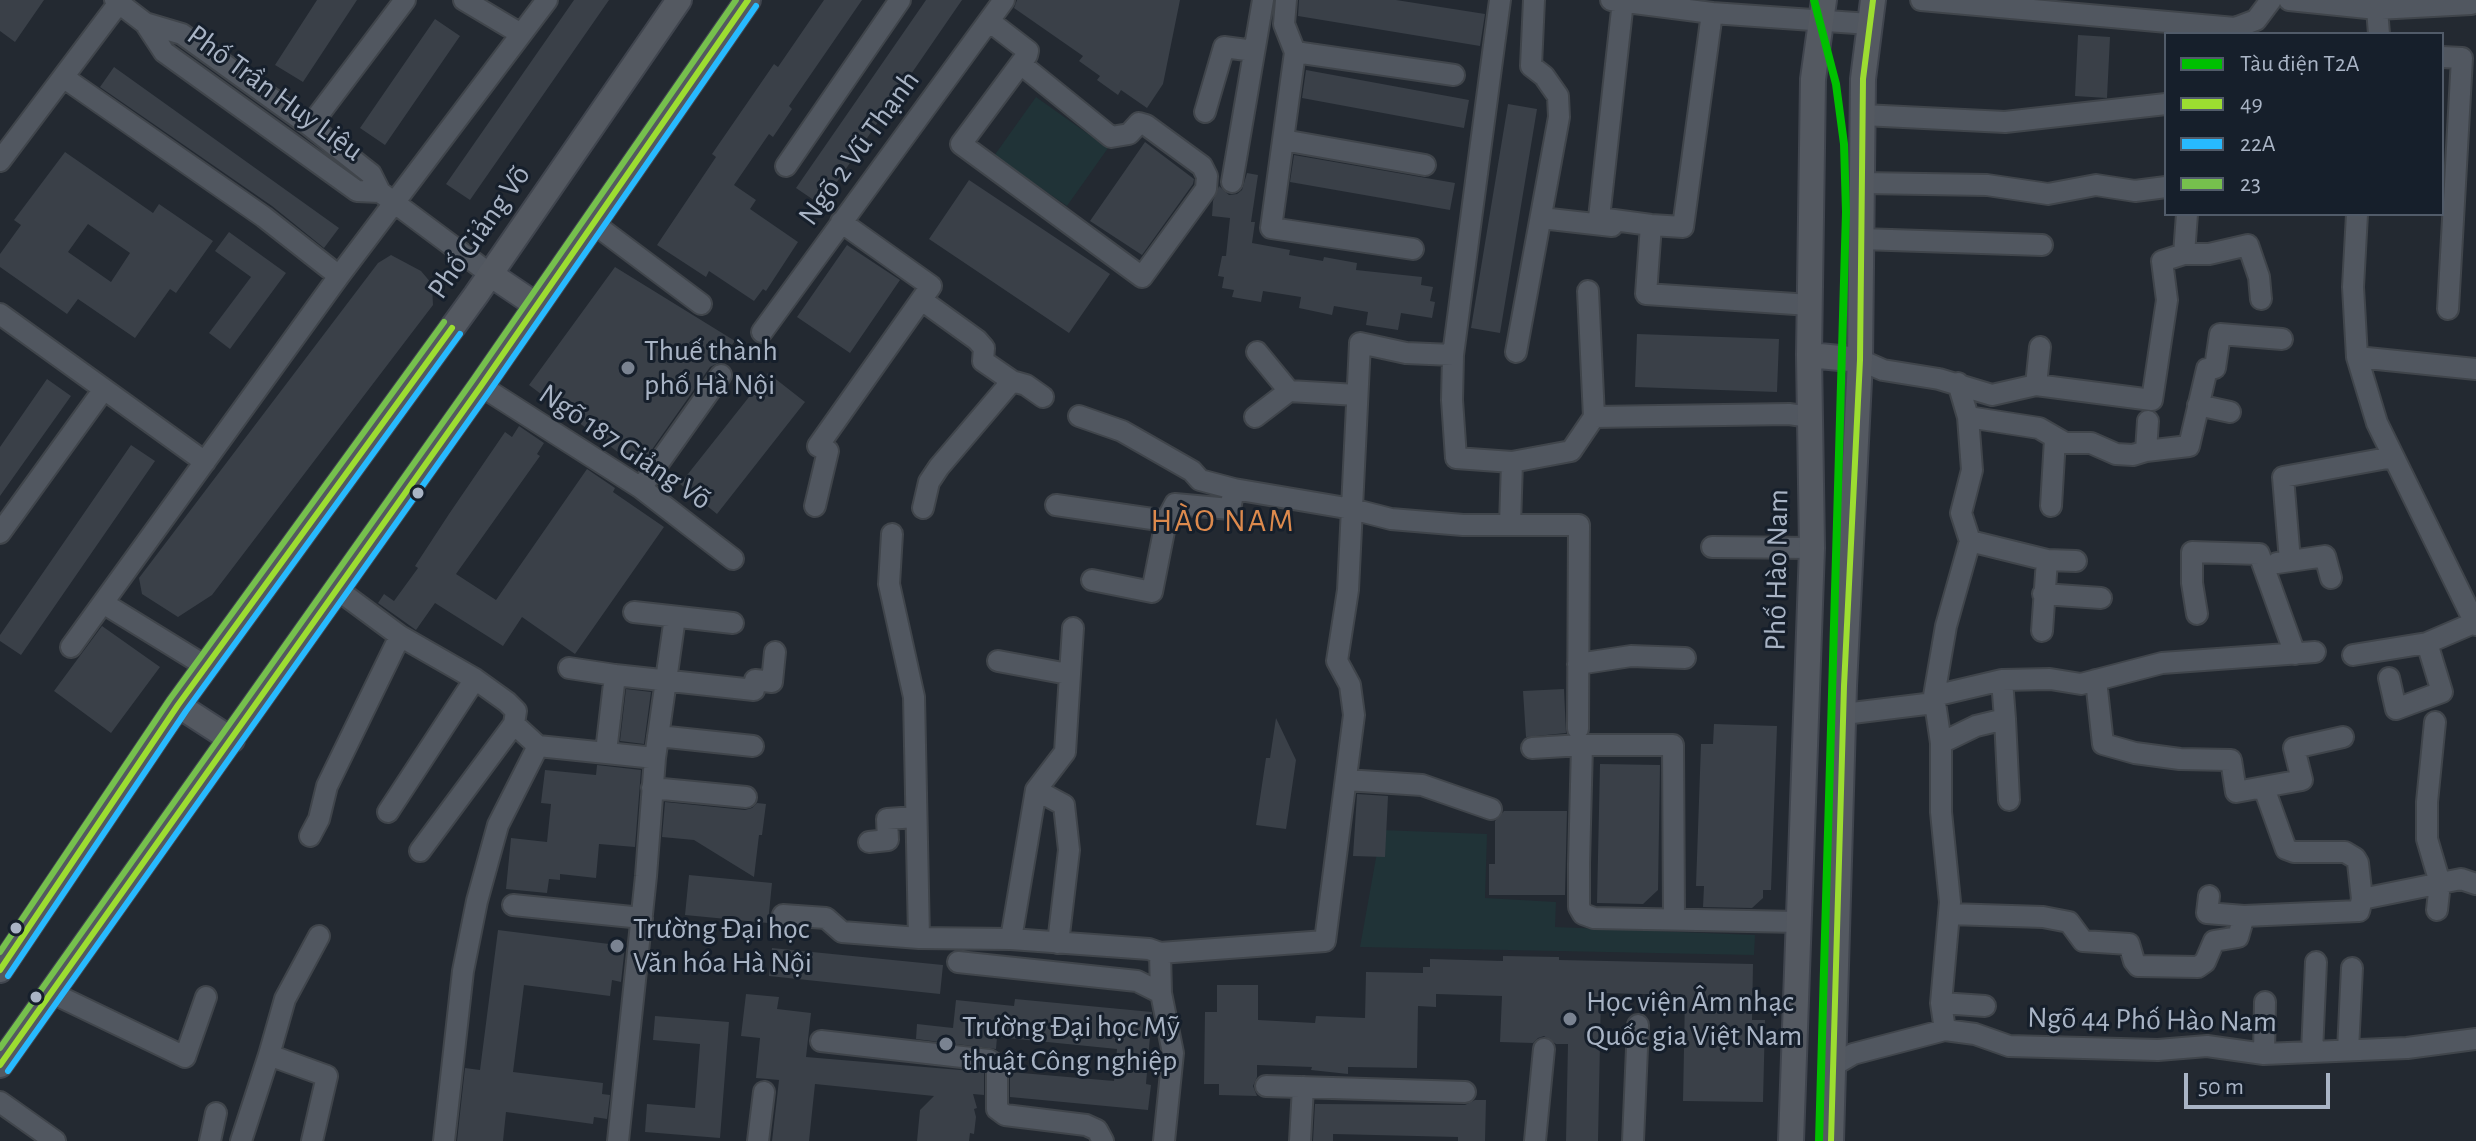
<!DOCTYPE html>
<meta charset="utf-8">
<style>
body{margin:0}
#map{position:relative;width:2476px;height:1141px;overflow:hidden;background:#232931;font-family:"Alegreya Sans",sans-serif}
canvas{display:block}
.legend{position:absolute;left:2164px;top:32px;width:280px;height:184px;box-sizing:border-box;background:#161f2b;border:2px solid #515b69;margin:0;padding:10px 14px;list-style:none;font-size:24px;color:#a9b4c5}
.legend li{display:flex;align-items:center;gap:16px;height:40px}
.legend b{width:40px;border:2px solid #515b69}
.scale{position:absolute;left:2184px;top:1073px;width:146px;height:36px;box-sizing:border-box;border:4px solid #a9b4c5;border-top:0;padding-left:10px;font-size:24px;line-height:28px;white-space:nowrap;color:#a9b4c5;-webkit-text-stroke:6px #161f2b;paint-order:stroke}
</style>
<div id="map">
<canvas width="2476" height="1141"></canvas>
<ul class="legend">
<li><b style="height:10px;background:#00c000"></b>Tàu điện T2A</li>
<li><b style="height:10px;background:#9cdd31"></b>49</li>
<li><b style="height:10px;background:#27baff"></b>22A</li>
<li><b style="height:10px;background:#76c04d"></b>23</li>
</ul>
<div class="scale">50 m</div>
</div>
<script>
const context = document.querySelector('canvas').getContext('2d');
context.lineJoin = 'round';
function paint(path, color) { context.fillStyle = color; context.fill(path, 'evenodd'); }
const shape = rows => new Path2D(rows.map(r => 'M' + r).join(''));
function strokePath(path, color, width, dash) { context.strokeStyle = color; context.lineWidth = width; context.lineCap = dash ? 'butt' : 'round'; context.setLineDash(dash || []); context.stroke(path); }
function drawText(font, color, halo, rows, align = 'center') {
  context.font = font + ' "Alegreya Sans",sans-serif'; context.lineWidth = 6; context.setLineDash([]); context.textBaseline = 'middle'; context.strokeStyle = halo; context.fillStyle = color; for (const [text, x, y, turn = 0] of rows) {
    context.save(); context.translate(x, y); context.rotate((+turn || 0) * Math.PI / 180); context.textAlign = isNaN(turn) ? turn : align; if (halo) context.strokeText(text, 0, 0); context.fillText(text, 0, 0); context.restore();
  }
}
paint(shape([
 [1036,97,1108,148,1067,206,994,156],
 [1381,830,1487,834,1485,898,1556,902,1555,927,1755,935,1754,955,1360,947]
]), '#203337');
paint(shape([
 [0,0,44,0,15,42,0,31],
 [317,0,357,0,303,82,275,65],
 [574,0,609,0,470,200,446,184],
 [824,0,862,0,789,106,792,109,773,137,769,134,734,185,756,200,750,209,798,242,766,291,763,289,754,301,709,271,706,277,657,245,716,157,712,154,774,64,778,67],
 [926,0,962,0,821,205,796,188],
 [1017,0,1180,0,1163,84,1147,108,1121,90,1118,95,1097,80,1100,76,1079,61,1083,56,1014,8],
 [1299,0,1396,0,1485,14,1480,46,1298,16],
 [435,19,460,36,385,145,360,128],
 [2078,35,2110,37,2107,98,2075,96],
 [114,67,339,228,324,248,272,206,100,87],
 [1306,70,1469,100,1464,128,1302,98],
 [1508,104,1537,109,1500,333,1471,328],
 [1145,142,1194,179,1193,184,1142,255,1090,221],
 [65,152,153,213,159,204,213,241,176,293,170,289,135,338,78,299,67,314,0,267,0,254,21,225,14,220],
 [88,224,130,253,111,282,68,252],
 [1294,155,1455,183,1450,210,1290,182],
 [1247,173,1258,175,1251,222,1255,222,1252,243,1290,250,1289,255,1323,261,1324,257,1357,263,1356,270,1422,277,1421,285,1433,287,1430,301,1435,302,1432,318,1401,313,1398,330,1366,325,1368,312,1334,306,1332,315,1299,308,1301,297,1263,291,1261,302,1232,297,1234,290,1222,288,1224,277,1218,276,1222,256,1226,256,1230,218,1212,216,1213,201,1219,186,1229,195,1237,194,1242,190],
 [969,180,1110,274,1069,333,929,239],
 [229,232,286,273,230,349,209,333,251,277,215,251],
 [847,245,900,280,850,353,797,317],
 [391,255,421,271,432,284,433,305,212,595,178,617,142,594,139,578,378,263],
 [615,267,735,341,718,363,710,367,639,468,529,385],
 [1637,334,1779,339,1777,392,1635,387],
 [768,373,805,402,717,514,680,484],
 [47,379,71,396,0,496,0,447],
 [519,426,544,443,537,454,540,456,456,574,496,600,587,469,615,488,613,492,664,527,575,654,522,617,503,646,435,603,416,630,378,603,384,594,394,601,418,568,415,566,449,514,505,432,512,437],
 [131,445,155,461,21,655,0,641,0,635],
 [102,626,160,667,111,733,54,691],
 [626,689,651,692,644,744,620,741],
 [1564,689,1566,733,1526,737,1523,691],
 [1276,718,1296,760,1286,829,1256,825,1266,758,1270,758],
 [1714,724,1777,726,1771,890,1763,890,1763,898,1752,908,1703,907,1704,886,1696,886,1701,744,1713,744],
 [1600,764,1660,765,1658,890,1643,904,1597,903],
 [597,765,641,770,635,847,599,844,596,878,560,874,560,880,549,879,547,893,506,889,511,838,547,842,551,804,541,803,545,770,596,775],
 [1357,794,1388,796,1385,857,1353,856],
 [665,802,745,810,752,808,757,803,766,804,762,835,759,835,754,877,694,840,662,837],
 [1504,811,1567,811,1565,895,1489,895,1489,864,1495,864,1495,821],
 [689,875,772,883,768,923,685,915],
 [498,930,625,946,621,982,612,980,610,996,524,985,513,1072,603,1083,602,1094,610,1095,607,1119,594,1117,593,1124,506,1112,503,1141,457,1141,465,1068,480,1070],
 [772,948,943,965,940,994,769,976],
 [1503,956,1559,957,1559,960,1753,964,1752,1020,1765,1020,1763,1102,1683,1101,1685,995,1601,993,1598,1141,1566,1141,1568,1044,1556,1044,1544,1036,1538,1038,1533,1043,1500,1042,1502,996,1436,994,1436,1007,1418,1006,1417,1068,1348,1067,1348,1074,1311,1070,1312,1067,1257,1065,1257,1077,1253,1086,1257,1096,1219,1095,1219,1084,1204,1084,1205,1012,1217,1012,1217,985,1258,985,1258,1020,1315,1023,1316,1016,1365,1018,1366,972,1423,973,1423,967,1430,967,1430,959,1503,961],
 [746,994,779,997,777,1009,811,1013,806,1057,984,1072,984,1095,973,1094,977,1108,974,1109,976,1117,974,1134,970,1133,969,1141,917,1141,920,1110,934,1096,815,1084,809,1141,772,1141,779,1080,756,1078,760,1038,741,1036],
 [1015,999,1152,1012,1146,1084,1151,1085,1148,1110,1010,1097,1010,1072,1114,1081,1117,1049,997,1037,996,1049,916,1039,917,1024,953,1028,956,1000,1014,1006],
 [655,1016,729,1022,720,1138,645,1132,647,1104,695,1108,700,1044,653,1040],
 [1475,1100,1486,1100,1485,1141,1458,1141,1458,1137,1333,1134,1333,1141,1313,1141,1315,1104,1465,1105]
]), '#3a4048');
const minor = shape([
 [115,0,145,23,182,34,310,126,371,174,380,192,490,274],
 [464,0,521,34],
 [1286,0,1284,24,1295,52,1271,228,1413,249],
 [1500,0,1453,355,1452,400,1456,458,1512,462,1571,451,1594,417],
 [1611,0,1712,13,1870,24],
 [1921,0,2235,28,2256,20,2271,0],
 [2289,0,2377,9,2471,4,2473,0],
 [1623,1,1599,218,1651,225,1683,227,1712,13],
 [2377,9,2379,34],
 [989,21,1028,51,1027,55,961,144,1142,277,1206,189,1207,176,1202,166,1146,125,1139,123,1129,134,1111,137,1022,65],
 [145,23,164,52,357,191,380,192],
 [1295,52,1454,75],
 [2442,57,2462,58,2448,309],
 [63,77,264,217,339,276],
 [1205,112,1224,47,1254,51],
 [1863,115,2005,122,2166,104],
 [310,126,405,0],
 [1283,140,1425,165],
 [0,161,121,0],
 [786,166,900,0],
 [1232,182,1263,0],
 [1862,183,1987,185,2048,194,2096,185,2135,191,2166,187],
 [2357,214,2353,287,2357,357,2377,423,2476,625],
 [1541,218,1612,226],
 [593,223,701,304],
 [1651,225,1646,294,1810,305],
 [1861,239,2042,245],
 [2184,254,2187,214],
 [1588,291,1594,417],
 [923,301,977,340,984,348,983,361,1012,381,939,467,929,482,923,508],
 [0,314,205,462],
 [762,332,1004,0],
 [1257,352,1289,391,1357,395],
 [1516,352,1559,117,1558,96,1544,76,1531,66,1534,0],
 [2357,357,2476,369],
 [1860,360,1883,370,1939,379,1992,395,2036,385,2152,400,2167,300,2162,261,2184,254,2209,254,2248,245,2259,277,2261,299],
 [1012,381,1026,385,1043,397],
 [2036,385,2040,347],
 [481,386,641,488,733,559],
 [2198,405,2230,412],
 [1079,416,1122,431,1192,471,1200,480,1234,489],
 [1255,417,1289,391],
 [1594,417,1789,414,1810,417],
 [1968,417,2039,428,2065,443,2091,443,2116,454,2133,455,2146,451,2189,446,2207,369,2215,368,2220,334,2282,339],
 [2146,451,2148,421],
 [641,488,721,375],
 [1056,505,1166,521,1175,504,1230,509,1234,489,1352,509,1391,519,1463,525,1579,525,1578,729],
 [815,506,828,451,818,446,931,286,841,222],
 [2051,506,2055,439],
 [1510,525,1512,462],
 [0,533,104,389],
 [892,534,889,584,914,697,919,938],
 [1970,541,2047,560,2042,631],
 [1712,547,1812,548],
 [2047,560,2076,561],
 [2290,561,2283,477,2393,457],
 [2277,563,2325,556,2331,578],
 [1092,580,1152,592,1166,521],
 [338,590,400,636,475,679,507,702,516,711,514,724,538,746,655,758],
 [2043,594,2101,598],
 [103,603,207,667],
 [634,612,733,623],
 [2197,614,2192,583,2192,552,2259,554,2295,654],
 [71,647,339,276,547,0],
 [2353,655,2427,643,2476,622],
 [998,661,1068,674],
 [1578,664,1631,656,1685,658],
 [569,668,615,675],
 [2389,678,2396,709,2442,692,2427,643],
 [2096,680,2103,744,2135,753,2180,759,2231,760,2236,792,2302,780,2294,748,2343,737],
 [1934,696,2002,680,2050,679,2081,684,2162,663,2315,652],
 [1844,714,1934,703],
 [2005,719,2009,800],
 [2435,722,2427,802,2427,839,2440,883,2437,910],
 [658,736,753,746],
 [1941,743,1976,726,2005,719,2002,680],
 [1582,745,1673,745,1674,919],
 [1532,748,1582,745,1579,864,1579,907,1583,914,1594,918,1799,922],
 [606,752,615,675,754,690,755,680,772,682,775,652],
 [1346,780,1422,785,1491,809],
 [652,788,746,797],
 [1036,790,1064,805,1069,850,1058,943],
 [388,812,475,679],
 [310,836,319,819,327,786,400,636],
 [869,842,888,840,887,819,916,817],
 [420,851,514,724],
 [2209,896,2207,913,2244,916],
 [2362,899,2461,879,2476,884],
 [513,905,642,918],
 [1949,914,2043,917,2069,922,2083,941,2129,944,2134,961,2138,966,2198,967,2205,962,2214,941,2238,937,2244,916,2359,911,2362,899,2358,863,2355,858,2345,852,2294,852,2286,849,2264,788],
 [783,915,826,918,842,932,919,938,1011,939,1149,949,1160,953,1325,941,1354,715,1350,685,1337,661,1348,590,1360,343,1406,353,1453,355],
 [1011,939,1036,790,1065,752,1073,628],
 [1160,953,1161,993,1173,1053,1164,1141],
 [958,962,1137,981,1161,993],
 [52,993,185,1057,206,997],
 [1941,1003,1985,1006],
 [1945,1030,1941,1003,1950,902,1941,812,1941,743,1934,696,1946,626,1970,541,1961,513,1972,470,1968,417,1958,383],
 [821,1041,989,1060,995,1064,997,1072,997,1109,1005,1115,1086,1125,1097,1130,1103,1141],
 [2348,1050,2352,968],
 [2312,1052,2316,962],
 [2264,1054,2265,1002],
 [1834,1065,1853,1054,1945,1030,1975,1034,2009,1046,2158,1050,2207,1046,2264,1054,2407,1048,2476,1039],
 [1266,1086,1465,1092],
 [0,1102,55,1141],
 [210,1141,216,1113],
 [241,1141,269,1055],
 [312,1141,327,1076,269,1055,285,999,319,936],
 [444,1141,463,971,477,901,498,825,538,746],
 [618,1141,646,876,655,758,675,617],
 [758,1141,764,1092],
 [1300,1141,1303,1087],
 [1535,1141,1544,1049],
 [1633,1141,1638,1025]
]);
const major = shape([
 [490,274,536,305],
 [1809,355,1860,360],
 [178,705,232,740],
 [0,970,178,705,476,295,679,0],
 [0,1065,481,386,748,0],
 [1791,1141,1812,548,1809,355,1813,79,1824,0],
 [1831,1141,1844,686,1860,360,1863,79,1873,0]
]);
strokePath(minor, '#40454b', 24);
strokePath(major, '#40454e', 28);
strokePath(minor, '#515760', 20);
strokePath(major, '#545961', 24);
strokePath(shape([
 [0,970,178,705,452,328],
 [0,1065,481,386,748,0],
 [1831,1141,1844,686,1860,360,1863,79,1873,0]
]), '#9cdd31', 6);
strokePath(shape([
 [8,976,186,711,460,334],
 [8,1071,489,392,756,6]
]), '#27baff', 6);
strokePath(shape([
 [0,952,170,699,444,322],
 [0,1048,473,380,736,0]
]), '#76c04d', 6);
strokePath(shape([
 [1814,0,1836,84,1844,144,1846,212,1819,1141]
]), '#00c000', 8);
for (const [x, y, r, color] of [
 [628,368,8,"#7a8391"],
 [418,493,7,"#a9b4c5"],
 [16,928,7,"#a9b4c5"],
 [617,946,8,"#7a8391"],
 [36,997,7,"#a9b4c5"],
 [1570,1019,8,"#7a8391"],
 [946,1044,8,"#7a8391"]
]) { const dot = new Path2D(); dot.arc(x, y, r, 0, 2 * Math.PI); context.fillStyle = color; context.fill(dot); strokePath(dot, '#161f2b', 3); }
drawText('30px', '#a9b4c5', '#161f2b', [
 ["Phố Trần Huy Liệu",275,93,36],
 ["Ngõ 2 Vũ Thạnh",859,148,-54],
 ["Phố Giảng Võ",479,232,-55],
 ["Ngõ 187 Giảng Võ",625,447,34],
 ["Phố Hào Nam",1777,570,-89],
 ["Ngõ 44 Phố Hào Nam",2152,1020,1]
]);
drawText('30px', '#a9b4c5', '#161f2b', [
 ["Thuế thành",644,351],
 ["phố Hà Nội",644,385],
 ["Trường Đại học",633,929],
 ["Văn hóa Hà Nội",633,963],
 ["Học viện Âm nhạc",1586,1002],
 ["Quốc gia Việt Nam",1586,1036],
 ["Trường Đại học Mỹ",962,1027],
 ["thuật Công nghiệp",962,1061]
], 'left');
context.letterSpacing = '2px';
drawText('32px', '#dd8a4d', '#161f2b', [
 ["HÀO NAM",1223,521]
]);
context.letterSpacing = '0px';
</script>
